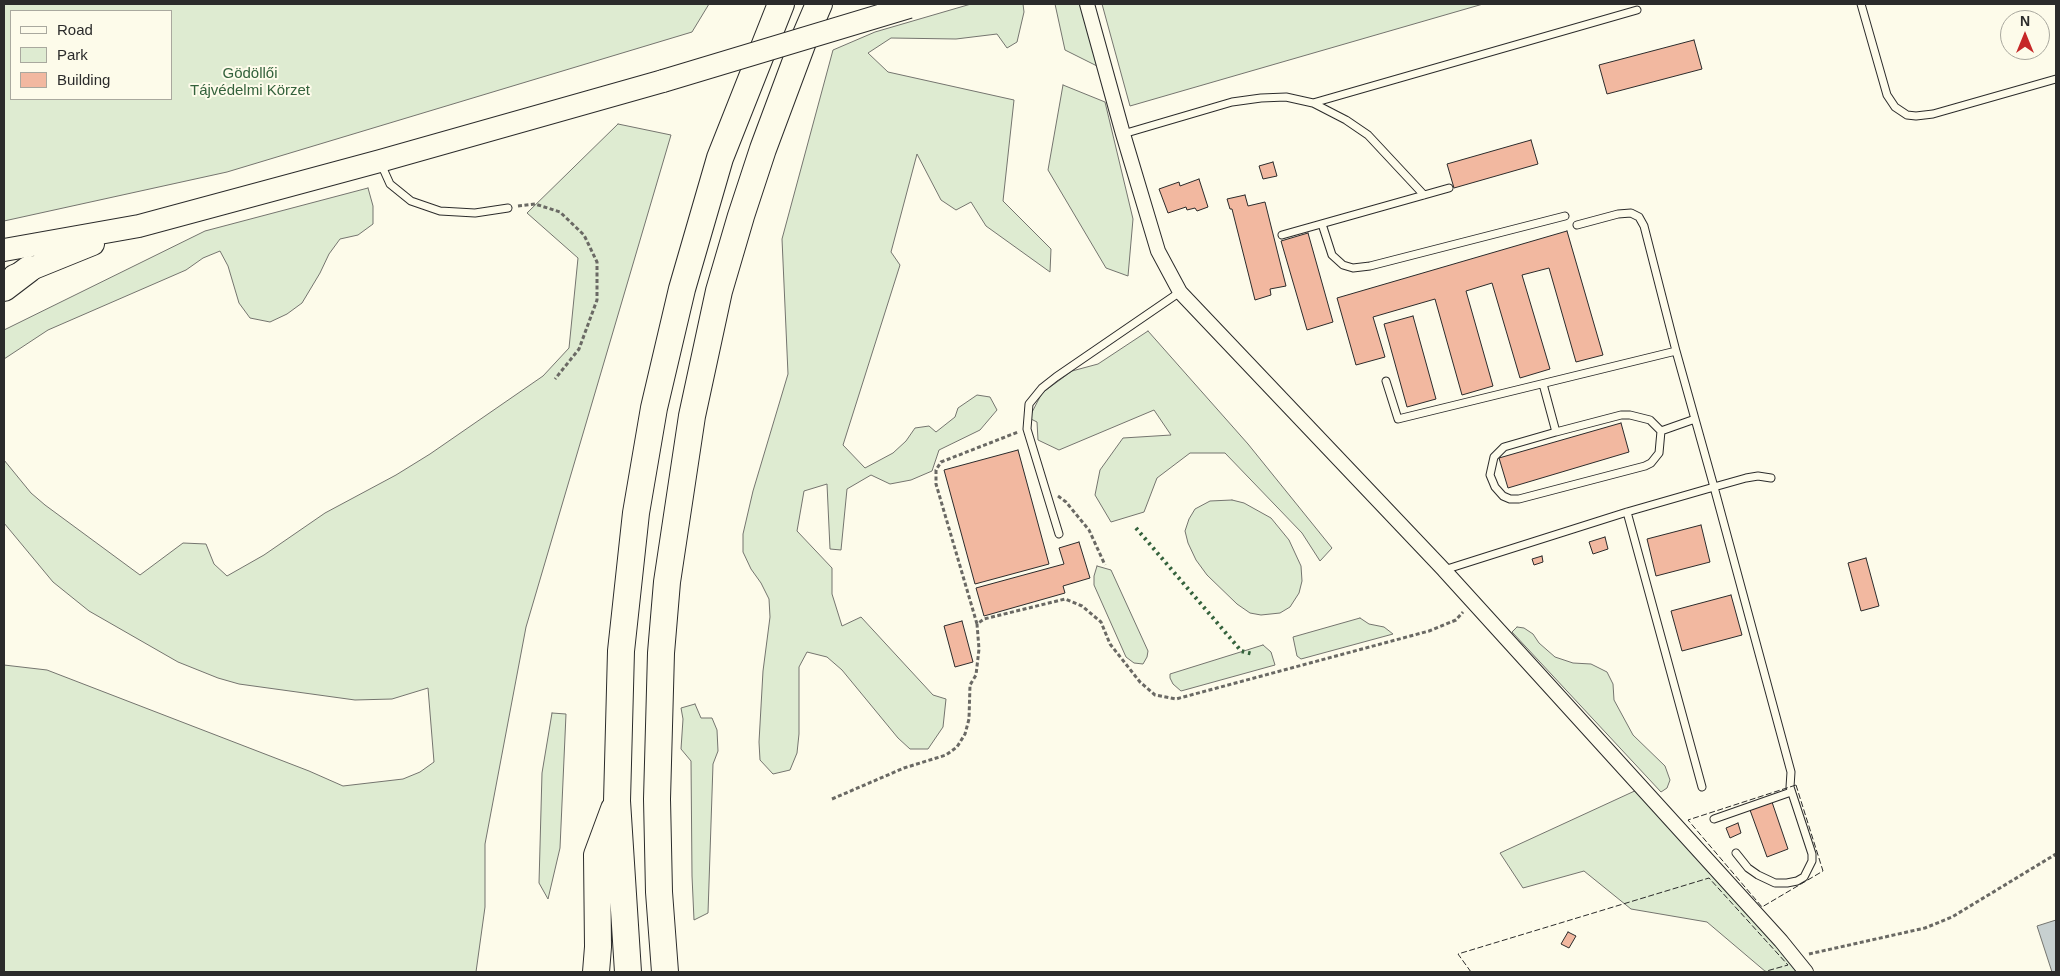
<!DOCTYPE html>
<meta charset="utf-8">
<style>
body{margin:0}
#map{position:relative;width:2060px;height:976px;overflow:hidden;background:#fdfbea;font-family:Arial,sans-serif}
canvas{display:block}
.frame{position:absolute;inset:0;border:5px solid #2b2b2b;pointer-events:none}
.legend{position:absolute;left:10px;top:10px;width:162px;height:90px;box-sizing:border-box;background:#fdfbea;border:1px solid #a9a89e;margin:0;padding:6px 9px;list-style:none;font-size:15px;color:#2b2b2b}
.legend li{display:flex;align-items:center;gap:10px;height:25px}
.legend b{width:25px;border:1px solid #a9a89e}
.north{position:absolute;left:2000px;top:10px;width:50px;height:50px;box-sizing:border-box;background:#fdfbea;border:1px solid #a9a89e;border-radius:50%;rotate:0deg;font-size:14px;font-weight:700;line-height:20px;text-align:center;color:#2b2b2b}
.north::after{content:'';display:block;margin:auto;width:18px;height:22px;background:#c62828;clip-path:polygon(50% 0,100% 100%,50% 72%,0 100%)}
</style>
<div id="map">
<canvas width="2060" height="976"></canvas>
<div class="frame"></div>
<ul class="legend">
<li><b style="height:6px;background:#fdfbea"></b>Road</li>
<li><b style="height:14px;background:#deebd1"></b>Park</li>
<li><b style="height:14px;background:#f2b8a0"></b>Building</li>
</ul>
<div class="north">N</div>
</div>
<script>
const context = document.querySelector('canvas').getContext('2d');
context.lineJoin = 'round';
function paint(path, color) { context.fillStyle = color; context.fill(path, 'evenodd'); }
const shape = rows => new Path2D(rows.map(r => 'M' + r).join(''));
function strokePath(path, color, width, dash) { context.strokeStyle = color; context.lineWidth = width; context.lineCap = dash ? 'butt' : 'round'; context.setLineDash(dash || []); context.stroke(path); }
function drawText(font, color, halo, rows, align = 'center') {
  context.font = font + ' Arial,sans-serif'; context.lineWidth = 4; context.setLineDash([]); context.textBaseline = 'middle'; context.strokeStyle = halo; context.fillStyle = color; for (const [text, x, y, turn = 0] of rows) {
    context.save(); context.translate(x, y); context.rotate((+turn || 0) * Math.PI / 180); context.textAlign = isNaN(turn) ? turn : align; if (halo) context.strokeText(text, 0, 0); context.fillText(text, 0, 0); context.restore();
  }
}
const green = shape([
 [4,4,709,4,692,32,227,172,4,221,4,4],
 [11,11,171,11,171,99,11,99,11,11],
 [971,4,1023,4,1024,12,1017,42,1007,48,997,34,956,39,891,38,868,53,888,72,1014,100,1003,201,1051,249,1050,272,986,226,971,202,956,210,941,200,917,154,891,252,900,265,843,445,865,468,893,453,906,441,915,428,929,426,936,432,955,417,958,408,977,395,990,397,997,410,980,430,939,450,932,471,911,480,890,484,871,475,847,489,841,550,830,549,827,484,804,491,797,531,832,568,832,594,842,626,861,617,933,695,946,699,943,727,928,749,910,749,898,738,842,670,827,657,807,652,799,667,799,734,797,753,790,770,773,774,760,760,759,742,763,671,770,617,769,599,761,583,751,569,743,552,743,534,753,491,788,374,782,239,833,50,875,32,971,4],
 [1055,4,1080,4,1097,66,1065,50,1055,4],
 [1102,4,1483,4,1130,106,1102,4],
 [1063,85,1105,102,1133,219,1128,276,1106,268,1048,170,1063,85],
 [618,124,671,135,526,627,485,844,485,907,476,972,4,972,4,665,47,670,309,771,343,786,403,779,420,772,434,762,428,688,392,699,355,700,239,684,218,678,178,662,89,611,53,582,4,523,4,460,31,493,45,505,140,575,183,543,206,544,214,564,227,576,264,555,325,513,396,475,430,454,543,376,569,348,578,258,527,213,618,124],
 [368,188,373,206,373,224,358,235,340,239,329,254,320,273,302,303,287,314,270,322,250,318,239,303,228,266,220,251,203,258,186,270,48,330,4,359,4,330,205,231,368,188],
 [1148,331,1248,444,1332,548,1320,561,1302,533,1225,453,1190,453,1157,478,1144,512,1111,522,1095,495,1100,470,1123,438,1171,435,1154,410,1059,450,1038,440,1037,422,1029,418,1042,393,1072,371,1098,364,1148,331],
 [1232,500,1244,503,1271,518,1289,540,1301,566,1302,581,1299,593,1290,607,1280,613,1261,615,1250,613,1237,604,1207,575,1196,560,1188,543,1185,531,1189,519,1195,509,1210,501,1232,500],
 [1097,566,1111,570,1148,651,1147,657,1143,664,1134,663,1126,657,1094,585,1094,576,1097,566],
 [1360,618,1369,624,1384,627,1393,634,1301,659,1297,656,1293,637,1360,618],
 [1517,627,1524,628,1533,634,1539,643,1555,657,1573,663,1591,664,1607,672,1613,684,1614,700,1633,735,1665,766,1670,780,1667,788,1661,792,1512,632,1517,627],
 [1263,645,1271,652,1275,665,1181,691,1173,684,1170,678,1170,674,1263,645],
 [695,704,701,718,712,718,717,730,718,751,713,764,708,913,694,920,692,876,691,761,681,749,683,719,681,708,695,704],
 [552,713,566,714,560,848,548,899,539,883,542,773,552,713],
 [1639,789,1800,972,1766,972,1707,922,1631,909,1584,871,1523,888,1500,853,1639,789]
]);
paint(green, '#deebd1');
strokePath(green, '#74746e', 1);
const water = shape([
 [2056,920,2056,972,2052,972,2037,926,2056,920]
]);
paint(water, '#c7d0d0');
strokePath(water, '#74746e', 1);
const building = shape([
 [1694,40,1702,69,1607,94,1599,65,1694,40],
 [1531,140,1538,164,1454,188,1447,164,1531,140],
 [1273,162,1277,176,1263,179,1259,166,1273,162],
 [1199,179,1208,207,1197,211,1195,208,1187,210,1186,207,1168,213,1159,189,1179,182,1180,186,1199,179],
 [1245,195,1248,206,1265,202,1286,286,1270,289,1271,295,1255,300,1232,209,1230,209,1227,199,1245,195],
 [1567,231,1603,355,1576,362,1549,268,1522,275,1550,369,1520,378,1492,283,1466,291,1493,386,1462,395,1435,299,1373,317,1385,357,1356,365,1337,298,1567,231],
 [1308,233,1333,322,1307,330,1281,241,1308,233],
 [1413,316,1436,399,1407,407,1384,324,1413,316],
 [1621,423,1629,452,1508,488,1499,458,1621,423],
 [1018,450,1049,564,975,584,944,470,1018,450],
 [1701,525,1710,562,1656,576,1647,539,1701,525],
 [1605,537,1608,549,1593,554,1589,542,1605,537],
 [1079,542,1090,578,1063,586,1065,593,984,616,976,588,1064,564,1059,548,1079,542],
 [1542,556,1543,562,1534,565,1532,559,1542,556],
 [1866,558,1879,606,1861,611,1848,563,1866,558],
 [1731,595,1742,635,1682,651,1671,611,1731,595],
 [962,621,973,662,955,667,944,626,962,621],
 [1772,802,1788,849,1767,857,1750,810,1772,802],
 [1738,823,1741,833,1730,838,1726,828,1738,823],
 [1568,932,1576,936,1569,948,1561,944,1568,932]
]);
paint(building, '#f2b8a0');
strokePath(building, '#2b2b2b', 1);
const lane = shape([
 [1861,4,1887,95,1895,107,1907,115,1916,116,1933,114,2056,79],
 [1313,103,1637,10],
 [1123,134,1232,102,1261,98,1286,97,1313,103,1346,120,1368,135,1424,195],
 [381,164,390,184,411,201,440,211,475,213,508,208],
 [1322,224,1332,255,1343,265,1353,268,1370,266,1565,216],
 [1577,225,1618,214,1631,213,1639,217,1644,226,1676,351],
 [1282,235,1449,188],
 [1386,381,1398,419,1676,351,1714,487,1746,478,1758,476,1771,478],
 [1543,384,1556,432],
 [1661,431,1650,420,1630,415,1621,415,1556,432,1504,447,1494,457,1490,475,1495,487,1503,496,1510,499,1519,499,1645,466,1651,463,1659,453,1661,431,1695,419],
 [1627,512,1702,787],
 [1059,534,1027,429,1029,404,1042,388,1056,377,1180,292],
 [1444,570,1627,512,1714,487,1791,772,1790,787,1812,854,1812,861,1804,877,1797,881,1787,883,1775,883,1758,875,1748,868,1736,853],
 [1714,819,1791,792]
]);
const street = shape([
 [1087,4,1123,134,1158,251,1180,292,1444,570,1781,941,1806,972]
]);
const primary = shape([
 [4,250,139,226,380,161,663,81],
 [14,276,93,244]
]);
const highway = shape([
 [4,288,29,269],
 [596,972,598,947,597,855,614,809],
 [628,972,617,801,621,651,636,513,654,408,682,289,720,158,781,4],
 [665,972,659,892,657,799,661,653,667,582,692,416,719,291,741,216,763,149,804,39,819,4]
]);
strokePath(lane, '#2b2b2b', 9);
strokePath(street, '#2b2b2b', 16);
strokePath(primary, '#2b2b2b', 24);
strokePath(highway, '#2b2b2b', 28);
strokePath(shape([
 [518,206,535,204,560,212,584,235,597,262,597,300,579,349,555,379],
 [1058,496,1066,502,1089,530,1105,565],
 [977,624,936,484,936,470,941,462,1018,432],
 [832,799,904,768,946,755,957,747,965,734,969,719,970,685,976,675,979,649,977,624,984,619,1065,599,1082,606,1101,622,1110,644,1140,682,1155,695,1176,699,1429,631,1456,620,1463,612],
 [1809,954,1925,928,1952,917,2056,854]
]), '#6a6964', 3, [4, 2.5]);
strokePath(lane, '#fdfbea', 7);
strokePath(street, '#fdfbea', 14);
strokePath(primary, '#fdfbea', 22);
strokePath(highway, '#fdfbea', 26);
const primaryBridge = shape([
 [663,81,909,7]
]);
strokePath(primaryBridge, '#2b2b2b', 24, []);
strokePath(primaryBridge, '#fdfbea', 22);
strokePath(shape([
 [1136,528,1237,646,1241,651,1253,654]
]), '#34623c', 4, [2.5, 4]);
strokePath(shape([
 [1796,785,1823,871,1762,907,1688,820,1796,785],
 [1471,972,1458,954,1709,878,1788,965,1763,972]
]), '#2b2b2b', 1, [6, 2.5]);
drawText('15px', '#34623c', '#fdfbea', [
 ["Gödöllői",250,74],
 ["Tájvédelmi Körzet",250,91]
]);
</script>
